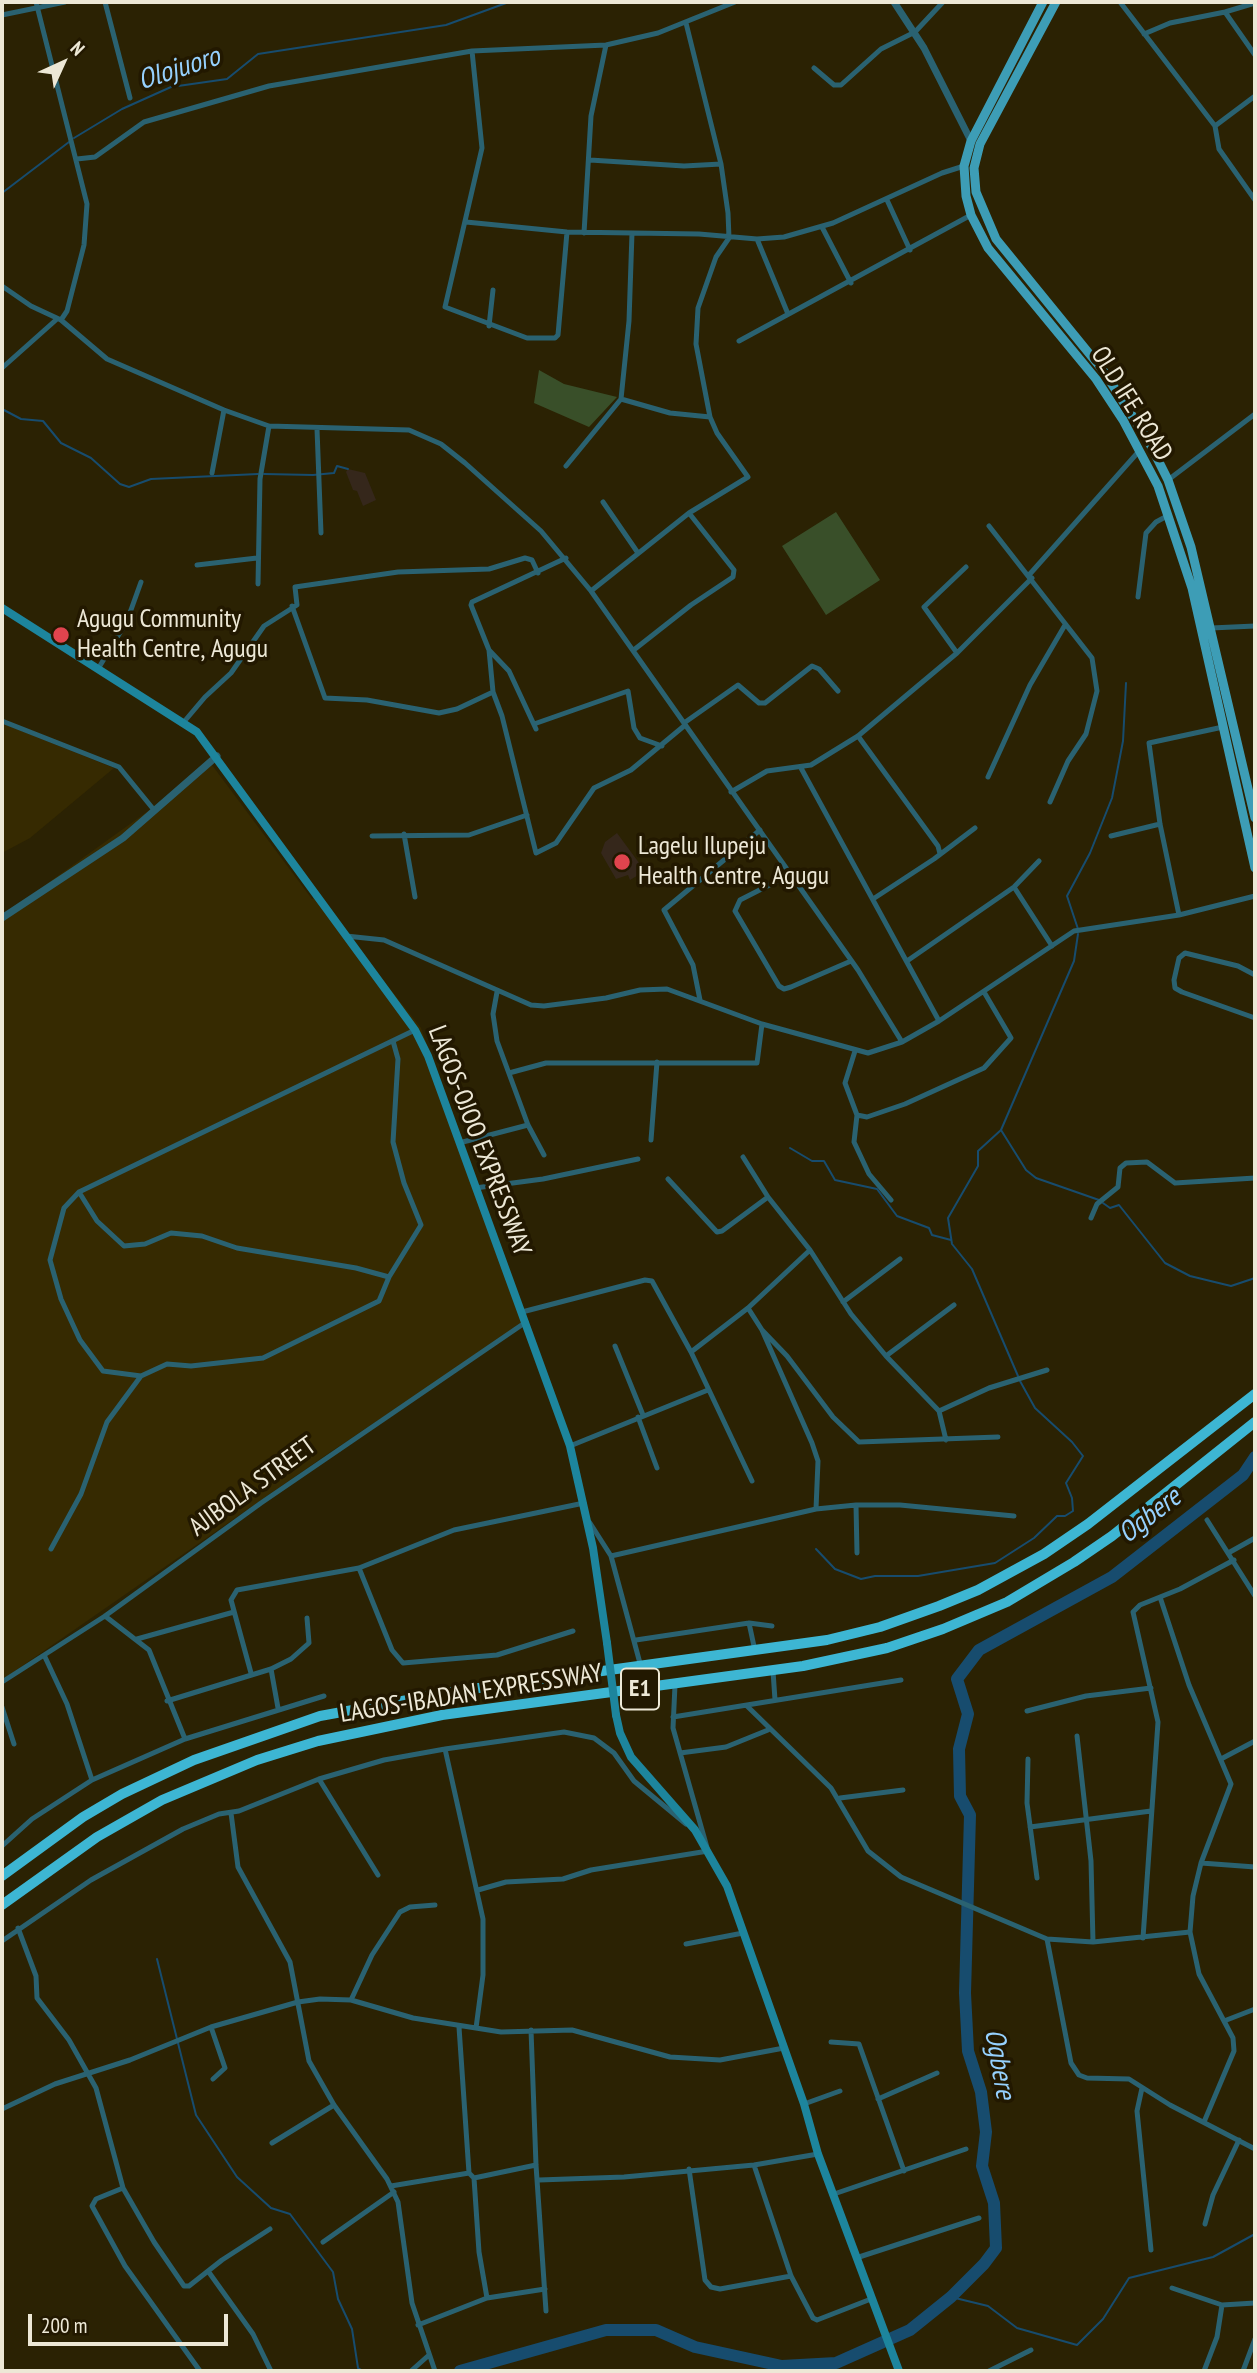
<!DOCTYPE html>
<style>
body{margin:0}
#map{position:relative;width:1257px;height:2373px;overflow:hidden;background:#2b2203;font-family:"PT Sans Narrow",sans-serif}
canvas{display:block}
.frame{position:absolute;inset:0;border:4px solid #ede8d6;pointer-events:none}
.north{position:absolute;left:28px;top:28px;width:70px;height:70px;-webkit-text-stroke:5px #221800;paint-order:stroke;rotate:45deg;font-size:19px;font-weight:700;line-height:28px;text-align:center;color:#ede8d6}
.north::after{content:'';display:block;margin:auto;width:24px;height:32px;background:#ede8d6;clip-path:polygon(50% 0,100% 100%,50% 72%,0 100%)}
.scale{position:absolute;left:28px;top:2314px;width:200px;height:32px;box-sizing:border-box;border:4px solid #ede8d6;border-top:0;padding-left:9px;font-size:21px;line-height:24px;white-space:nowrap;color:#ede8d6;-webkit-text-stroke:5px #221800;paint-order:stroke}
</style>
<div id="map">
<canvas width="1257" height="2373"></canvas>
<div class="frame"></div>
<div class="north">N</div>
<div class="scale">200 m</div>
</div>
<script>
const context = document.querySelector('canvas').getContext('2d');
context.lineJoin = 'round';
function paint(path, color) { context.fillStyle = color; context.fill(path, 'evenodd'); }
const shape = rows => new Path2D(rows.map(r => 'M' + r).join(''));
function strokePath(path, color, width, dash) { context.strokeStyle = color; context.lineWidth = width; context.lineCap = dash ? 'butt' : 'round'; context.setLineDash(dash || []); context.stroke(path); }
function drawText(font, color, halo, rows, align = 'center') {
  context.font = font + ' "PT Sans Narrow",sans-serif'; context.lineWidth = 7; context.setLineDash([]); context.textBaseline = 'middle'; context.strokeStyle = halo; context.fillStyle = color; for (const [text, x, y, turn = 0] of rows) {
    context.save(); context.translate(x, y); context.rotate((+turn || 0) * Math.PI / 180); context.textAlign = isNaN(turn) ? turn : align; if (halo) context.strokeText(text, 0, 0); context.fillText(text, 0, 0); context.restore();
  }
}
paint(shape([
 [2,723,114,768,30,838,2,853],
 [212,765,312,899,317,896,421,1028,526,1322,326,1455,2,1680,2,916]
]), '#362a01');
paint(shape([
 [348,469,365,473,376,500,363,506,357,491,353,490,346,472],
 [617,833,645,871,630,880,628,875,616,879,601,853,605,842]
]), '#35271b');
paint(shape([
 [539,370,564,384,617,397,589,427,534,403],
 [836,512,880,580,826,615,782,546]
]), '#394f29');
strokePath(shape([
 [74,138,122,109,171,87,227,79,258,54,446,25,509,2],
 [2,193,69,142],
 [2,409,21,419,43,421,61,443,91,458,120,484,129,487,151,479,258,474],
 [264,474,313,475,334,473,337,466,348,469],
 [1078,929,1067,896,1090,853,1112,798,1123,741,1126,683],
 [1001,1130,1026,1170,1036,1178,1099,1200],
 [790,1148,812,1161,824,1161,835,1180,877,1189,897,1216,929,1228,932,1235,951,1240],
 [1103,1203,1110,1208,1119,1205,1165,1263,1190,1276,1231,1286,1255,1278],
 [1018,1376,972,1269,952,1244,948,1218,978,1166,978,1151,1001,1130,1074,961,1078,934],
 [816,1549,835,1569,861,1579,875,1576,918,1576,995,1563,1034,1538,1057,1516,1065,1516,1073,1511,1072,1498,1066,1483,1083,1456,1072,1442,1035,1408,1020,1381],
 [157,1959,196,2115,237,2177,271,2208,290,2214,333,2272,338,2299,352,2329,358,2368,363,2371],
 [951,2297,988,2306,1017,2328,1077,2345,1103,2319,1129,2278,1213,2257,1255,2234]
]), '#174c6e', 2);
strokePath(shape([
 [460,2371,606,2330,656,2330,695,2347,782,2366,836,2363,910,2330,951,2297,984,2264,996,2248,994,2203,982,2166,986,2132,981,2092,968,2051,965,1993,970,1815,960,1796,959,1749,968,1714,957,1679,979,1650,1112,1577,1243,1475,1255,1457]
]), '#174c6e', 12);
strokePath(shape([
 [36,2,87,204,84,245,67,311,61,320],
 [105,2,130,98],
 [1120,2,1215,126,1219,149,1255,200],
 [1225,12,1255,55],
 [2,15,65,2],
 [1144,34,1170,23,1225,12,1255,3],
 [472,51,482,148,445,307,527,338,555,338,558,335,567,232],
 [814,68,834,85,841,85,881,49,915,32,943,2],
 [1215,126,1255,96],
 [77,159,95,157,144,122,269,86,472,51,606,45,658,33,735,2],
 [590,160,684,166,721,164],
 [887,200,910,250],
 [466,222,567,232,699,234,757,239,784,237,833,223,942,173,964,166],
 [822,227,851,283],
 [584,233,591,116,606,45],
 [757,239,788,314],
 [2,286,31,306,61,320,107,359,224,410,269,426,409,430,441,444,465,463,541,531,591,591,858,970,902,1042],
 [489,326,493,290],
 [739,341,971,215],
 [2,368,57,319],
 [621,399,670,413,710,417],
 [317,429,321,533],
 [566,466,621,399,629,321,632,233],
 [212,473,224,410],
 [1168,480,1255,414],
 [603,502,638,553],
 [989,526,1092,658,1097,691,1086,734,1068,761,1050,802],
 [566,558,472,602,471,605,489,650,493,692,502,716,536,853,556,843,594,788,631,770,684,726],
 [197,565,257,558],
 [1029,575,1140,450],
 [258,584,260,479,269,426],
 [591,591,689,513,748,477,717,433,710,417,696,344,698,308,716,257,729,238,728,213,721,164,686,23],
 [1138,597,1146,533,1156,522,1169,515],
 [292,606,325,698,367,700,439,713,457,709,493,692],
 [1211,628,1255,626],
 [635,649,691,605,733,577,734,570,689,513],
 [489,650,509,671,536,729],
 [957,653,924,607,966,567],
 [98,669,127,621,141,582],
 [2,721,119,767,154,810],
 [183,723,205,697,231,673,264,626,297,605,295,587,398,572,489,569,525,558,532,560,538,573],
 [684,723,738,685,759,703,765,703,812,666,819,669,838,691],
 [534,724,628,691,634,728,640,738,662,746],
 [858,736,938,846,940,854],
 [801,768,939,1021],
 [988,777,1030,685,1065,625],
 [731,792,767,771,811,765,858,736,957,653,1032,578],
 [404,834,415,897],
 [372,836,469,835,527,815],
 [1111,836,1160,824],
 [791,874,740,900,735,911,779,986,784,989,791,987,851,961],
 [1014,887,1052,946],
 [873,899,934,859,975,828],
 [1179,915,1160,824,1149,743,1223,727],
 [346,936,384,940,531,1005,544,1006,606,998,640,990,667,989,762,1024,868,1053,902,1042,939,1021,1074,931,1179,915,1255,896],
 [907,961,1014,887,1039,861],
 [1255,975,1238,966,1185,953,1179,958,1174,980,1175,988,1182,992,1255,1018],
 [497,992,493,1014,497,1041,528,1125,544,1155],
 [700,1000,693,965,664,910,760,830],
 [855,1051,845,1083,857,1115,854,1142,869,1174,891,1200],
 [509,1073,546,1063,757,1063,762,1024],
 [857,1115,867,1117,905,1104,984,1068,1011,1038,984,992],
 [651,1140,657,1062],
 [459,1143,528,1125],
 [743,1157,768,1197,810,1250,851,1314,886,1356,939,1411,946,1440],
 [668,1179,717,1232,722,1231,768,1197],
 [475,1188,543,1179,638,1159],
 [79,1192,64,1208,50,1260,61,1299,80,1340,103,1371,141,1376],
 [1091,1218,1097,1204,1118,1187,1120,1168,1126,1163,1147,1162,1175,1183,1255,1178],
 [389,1277,356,1268,237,1248,202,1236,171,1233,145,1244,124,1246,97,1221,79,1192,415,1030],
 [843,1302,900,1259],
 [748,1308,762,1330,812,1443,818,1461,816,1509],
 [522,1312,645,1280,652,1281,691,1352,752,1481],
 [762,1330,787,1356,833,1417,859,1442,998,1437],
 [615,1346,643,1415],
 [691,1352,748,1308,810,1250],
 [886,1356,954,1305],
 [939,1411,989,1388,1047,1370],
 [638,1417,657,1468],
 [570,1446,708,1390],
 [856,1505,857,1553],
 [1207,1520,1255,1596],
 [590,1523,611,1556,641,1667],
 [51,1549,81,1494,107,1422,141,1376,167,1364,191,1366,263,1358,379,1301,389,1277,421,1225,404,1183,393,1142,398,1059,393,1041],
 [1230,1552,1255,1538],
 [611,1556,816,1509,856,1505,900,1505,1014,1516],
 [359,1568,392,1650,403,1663,497,1655,573,1631],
 [1160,1597,1189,1685,1231,1784,1201,1863,1193,1896,1190,1932,1199,1974,1233,2038,1234,2051,1204,2122],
 [105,1616,149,1650,185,1739],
 [749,1623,755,1651],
 [137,1639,234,1612],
 [636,1640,749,1623,772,1626],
 [45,1657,67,1704,92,1780],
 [271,1669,278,1708],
 [773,1671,775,1700],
 [251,1673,231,1600,237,1590,359,1568,454,1530,584,1503],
 [2,1682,105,1616,261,1503,526,1322],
 [167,1701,271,1669,291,1659,309,1643,307,1618],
 [747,1706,831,1788,868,1851,901,1877,1047,1939,1093,1942,1190,1932],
 [2,1707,14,1744],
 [1027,1711,1086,1696,1151,1688],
 [673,1717,901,1680],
 [1077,1736,1091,1861,1093,1942],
 [445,1749,483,1919,483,1975,476,2028],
 [680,1753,726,1747,768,1730],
 [1028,1759,1027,1803,1037,1878],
 [1221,1759,1255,1741],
 [319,1779,378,1875],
 [840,1798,903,1790],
 [231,1813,238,1867,290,1962,309,2061,334,2105,387,2179,398,2202,412,2303,435,2371],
 [1030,1827,1151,1811],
 [2,1846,32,1819,92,1780,185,1739,324,1696],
 [1201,1863,1255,1867],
 [478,1890,506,1882,563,1879,591,1870,708,1851,673,1728,675,1685],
 [18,1928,36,1976,37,1998,69,2040,96,2088,123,2188,154,2242,184,2286,189,2286,222,2260,270,2229],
 [1143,1938,1158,1722,1133,1612,1140,1605,1180,1589,1234,1560],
 [1047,1939,1071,2063,1079,2075,1087,2078,1129,2079,1170,2105,1255,2149],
 [2,1941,91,1880,183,1829,219,1814,239,1811,319,1779,384,1760,445,1749,564,1732,594,1738,614,1753,634,1781,686,1824],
 [686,1944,743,1933],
 [351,2000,372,1955,400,1912,410,1907,435,1905],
 [1224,2021,1255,2009],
 [211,2027,225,2068,213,2079],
 [459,2027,469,2173,474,2178,479,2252,487,2298],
 [531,2030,536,2165,546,2311],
 [831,2042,859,2044,904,2171],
 [1142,2088,1137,2111,1151,2250],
 [878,2099,937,2073],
 [804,2104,840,2091],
 [2,2109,55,2084,130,2060,211,2027,298,2002,320,1999,351,2000,413,2018,501,2032,572,2030,670,2057,720,2060,784,2048],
 [272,2143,334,2105],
 [754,2165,791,2276,813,2318,817,2320,871,2299],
 [689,2169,705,2280,711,2287,720,2289,791,2276],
 [474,2178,536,2165],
 [539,2180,624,2177,754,2165,818,2154],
 [391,2186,469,2173],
 [123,2188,96,2199,92,2206,125,2266,200,2371],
 [834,2194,966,2149],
 [1205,2224,1213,2195,1239,2140],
 [323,2242,394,2192],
 [856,2258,979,2218],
 [208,2271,253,2334,271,2371],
 [1172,2288,1222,2305,1255,2303],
 [418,2325,487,2298,545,2289],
 [411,2371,429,2355],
 [989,2371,1031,2350],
 [1204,2371,1217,2337,1222,2305],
 [1243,2371,1255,2339]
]), '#2a6271', 5);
strokePath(shape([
 [894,2,924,48,971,141],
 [2,918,123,838,217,756]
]), '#2a6271', 7);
strokePath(shape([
 [2,608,197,732,415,1030,428,1056,570,1446,593,1548,607,1643],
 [616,1715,620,1733,631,1757,695,1830,727,1886,804,2104,818,2154,899,2371]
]), '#1d859d', 8);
strokePath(shape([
 [1043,2,971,141,964,166,966,196,971,215,988,248,1096,379,1123,420,1158,486,1192,588,1255,868],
 [1056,2,980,144,974,168,976,192,996,239,1105,373,1150,444,1168,480,1191,547,1255,818]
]), '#3d9db6', 9);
strokePath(shape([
 [2,1876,83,1817,122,1794,194,1760,320,1716,457,1691,827,1640,880,1627,939,1606,978,1590,1044,1554,1088,1524,1255,1394],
 [2,1905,97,1837,162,1800,257,1760,318,1741,442,1715,803,1666,887,1648,943,1629,1007,1602,1074,1562,1112,1536,1255,1422]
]), '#3db6d3', 10);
strokePath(shape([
 [607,1643,616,1715]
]), '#1d859d', 8);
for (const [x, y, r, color] of [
 [61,635,9,"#e0444e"],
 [622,862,9,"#e0444e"]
]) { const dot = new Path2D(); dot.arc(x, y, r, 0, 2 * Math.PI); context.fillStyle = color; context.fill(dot); strokePath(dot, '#221800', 2.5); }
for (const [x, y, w] of [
 [640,1689,38]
]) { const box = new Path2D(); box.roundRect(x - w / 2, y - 20.5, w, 41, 5); context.fillStyle = '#221800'; context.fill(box); strokePath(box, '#ede8d6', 2); }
drawText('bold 24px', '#ede8d6', null, [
 ["E1",640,1689]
]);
drawText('26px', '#ede8d6', '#221800', [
 ["OLD IFE ROAD",1131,404,58],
 ["LAGOS-OJOO EXPRESSWAY",479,1141,69],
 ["AJIBOLA STREET",253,1487,-36],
 ["LAGOS-IBADAN EXPRESSWAY",471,1694,-9]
]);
drawText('26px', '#ede8d6', '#221800', [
 ["Agugu Community",77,620],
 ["Health Centre, Agugu",77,650],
 ["Lagelu Ilupeju",638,847],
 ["Health Centre, Agugu",638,877]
], 'left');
drawText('italic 28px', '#96d1fe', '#221800', [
 ["Olojuoro",179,69,-18],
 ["Ogbere",1150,1516,-38],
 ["Ogbere",999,2064,80]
]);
</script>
